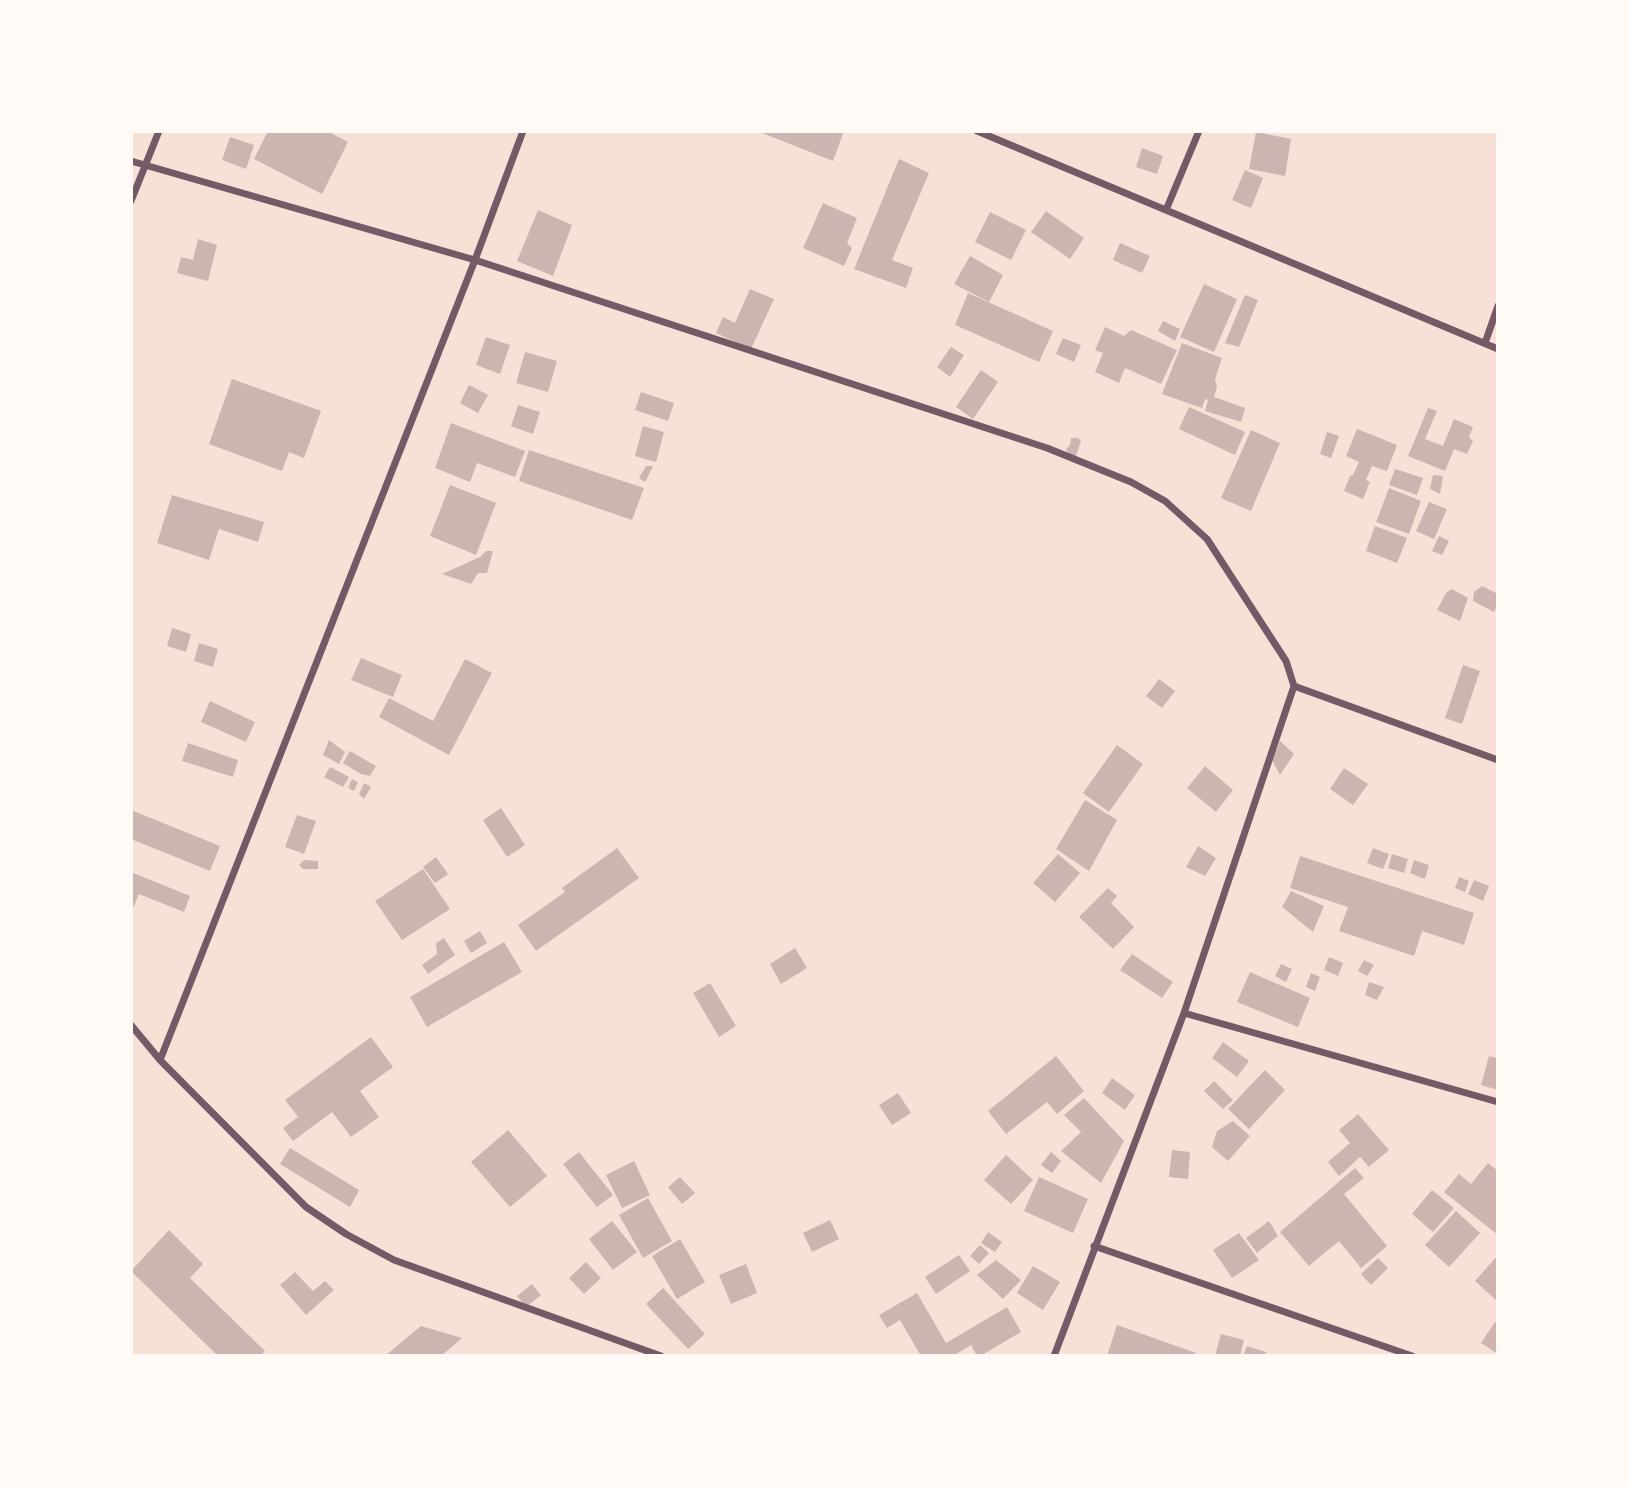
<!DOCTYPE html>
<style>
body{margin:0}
#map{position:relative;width:1629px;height:1487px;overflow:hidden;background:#f7e1d7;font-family:"Titillium Web",sans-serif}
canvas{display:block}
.frame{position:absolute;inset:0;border:133px solid #fffaf5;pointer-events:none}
</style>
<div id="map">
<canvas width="1629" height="1487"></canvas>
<div class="frame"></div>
</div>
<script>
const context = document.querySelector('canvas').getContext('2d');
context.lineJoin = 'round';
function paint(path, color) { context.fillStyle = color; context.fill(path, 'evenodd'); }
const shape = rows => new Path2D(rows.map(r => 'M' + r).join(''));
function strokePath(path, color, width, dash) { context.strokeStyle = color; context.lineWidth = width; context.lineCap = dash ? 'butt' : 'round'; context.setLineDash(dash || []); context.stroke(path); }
paint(shape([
 [268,131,327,131,348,142,322,194,254,159],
 [757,131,844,131,833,161],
 [1256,132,1291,139,1285,176,1249,169],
 [230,137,254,145,246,169,222,160],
 [1142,148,1163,156,1157,174,1136,167],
 [899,159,929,173,892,260,913,268,906,288,854,269],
 [1245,170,1263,178,1251,208,1232,200],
 [823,203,857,218,847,243,852,248,844,266,803,248],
 [538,210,572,225,553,276,517,261],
 [1046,211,1084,238,1070,259,1031,232],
 [990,212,1026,230,1011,260,975,242],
 [198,239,217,245,208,281,177,273,181,257,193,260],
 [1120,243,1150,256,1142,273,1113,260],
 [970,256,1003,275,989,302,954,284],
 [1204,284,1237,299,1214,352,1180,337],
 [750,289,774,299,751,349,716,333,723,317,735,323],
 [968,293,1053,331,1039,362,955,325],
 [1245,295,1258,300,1239,347,1225,343],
 [1163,321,1180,329,1175,341,1158,331],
 [1105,327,1124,336,1131,330,1177,350,1161,384,1125,368,1119,383,1095,372,1103,353,1095,350],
 [486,337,510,345,500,374,476,365],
 [1063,338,1081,345,1074,362,1056,354],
 [1182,343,1222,358,1215,379,1217,387,1214,397,1245,408,1241,422,1205,411,1208,400,1205,399,1202,408,1162,394],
 [951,347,964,355,950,377,937,367],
 [525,352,557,361,548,392,516,383],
 [981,370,998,382,973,419,956,407],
 [232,379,321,411,304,458,289,452,282,471,209,444],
 [469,385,488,395,478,413,460,403],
 [641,392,674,403,668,421,635,410],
 [518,405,540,412,533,434,511,426],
 [1189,407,1245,432,1235,455,1179,429],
 [1428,408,1437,411,1425,439,1443,446,1454,419,1473,427,1469,437,1473,441,1467,454,1454,449,1445,471,1408,456],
 [451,423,525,451,515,477,477,463,470,482,435,468],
 [643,426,664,432,656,462,635,456],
 [1357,429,1397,445,1387,471,1372,466,1366,480,1370,482,1363,499,1344,491,1350,476,1353,475,1359,462,1346,456],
 [1251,430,1280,443,1251,511,1221,498],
 [1327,432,1339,436,1331,458,1320,454],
 [1071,438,1078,438,1081,441,1076,456,1068,454,1066,449,1070,445],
 [529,450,644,488,632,520,519,481],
 [646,466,653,466,645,482,639,478],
 [1395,469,1423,478,1417,495,1389,485],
 [1433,475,1443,476,1440,494,1430,489],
 [450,485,496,503,476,555,430,536],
 [1389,488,1421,501,1409,534,1376,522],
 [172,495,264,522,258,542,219,529,209,560,157,543],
 [1429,502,1447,509,1434,539,1416,531],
 [1375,526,1407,538,1397,563,1366,551],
 [1439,536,1449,541,1442,555,1432,551],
 [486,551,493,551,487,573,478,573,471,584,442,574,480,557],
 [1482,586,1498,594,1498,604,1494,612,1473,601,1474,592],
 [1452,589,1468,598,1460,621,1437,610,1446,593],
 [172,628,191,634,186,652,167,646],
 [199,643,218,649,213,667,194,661],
 [361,658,402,675,393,697,351,680],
 [465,659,492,673,449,755,379,717,389,698,433,721],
 [1463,665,1480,671,1462,724,1445,718],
 [1159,679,1175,691,1162,708,1146,696],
 [210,701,255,722,246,742,201,722],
 [329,740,345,752,339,764,323,755],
 [1280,741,1294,754,1280,775,1272,760],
 [188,743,238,760,233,777,182,761],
 [1117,745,1143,764,1109,812,1083,793],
 [350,751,376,766,370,776,361,774,343,763],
 [1205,766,1233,790,1216,812,1187,788],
 [330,767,349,777,343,787,324,777],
 [1344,768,1368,784,1353,805,1330,789],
 [352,779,358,782,354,791,348,788],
 [364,783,371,787,364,799,359,794],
 [1085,800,1117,820,1089,871,1056,849],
 [501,808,525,845,507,857,483,820],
 [131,810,220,846,210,871,131,839],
 [297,815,316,821,304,854,285,847],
 [1198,846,1216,858,1205,876,1186,867],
 [617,848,639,878,536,951,518,925,565,892,562,888],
 [1373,848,1389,854,1383,869,1367,863],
 [1058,854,1080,873,1055,902,1033,883],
 [1392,854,1408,859,1404,873,1388,868],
 [1300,856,1474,913,1464,945,1422,931,1414,956,1339,931,1348,907,1290,888],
 [436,857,448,874,435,883,423,867],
 [304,860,318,861,318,869,303,869,299,865],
 [1414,860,1429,865,1425,879,1410,873],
 [423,869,450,909,402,940,375,901],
 [131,872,190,896,184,912,139,894,131,913],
 [1459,877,1469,881,1465,892,1455,888],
 [1474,880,1489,886,1483,901,1468,894],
 [1108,888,1117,896,1111,903,1134,927,1113,949,1079,917],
 [1291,891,1324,906,1313,932,1282,907],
 [480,931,487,943,471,953,464,941],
 [444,938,455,955,428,974,422,965,437,954,436,943],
 [504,942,522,972,427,1027,410,997],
 [795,948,807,968,781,984,770,964],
 [1132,954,1173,982,1162,998,1120,970],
 [1329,957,1343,963,1338,976,1324,970],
 [1364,960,1374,965,1367,976,1358,971],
 [1281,964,1292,969,1286,982,1275,976],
 [1250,972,1310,998,1298,1027,1237,1002],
 [1311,973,1320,977,1315,991,1306,987],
 [1369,982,1384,987,1377,1000,1365,995],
 [710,983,736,1026,719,1037,693,993],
 [371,1037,393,1067,360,1091,379,1117,351,1137,332,1112,293,1141,283,1128,298,1117,285,1100],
 [1223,1042,1249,1061,1237,1077,1212,1058],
 [1056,1056,1084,1091,1057,1114,1047,1102,1006,1134,988,1111],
 [1489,1056,1498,1058,1498,1090,1481,1085],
 [1265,1070,1285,1090,1249,1129,1228,1109],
 [1112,1078,1135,1095,1125,1110,1102,1093],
 [1214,1081,1233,1100,1223,1109,1204,1091],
 [898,1093,911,1113,892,1125,879,1105],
 [1084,1098,1124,1141,1101,1183,1061,1151,1081,1132,1064,1115],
 [1358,1114,1389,1150,1369,1167,1360,1157,1339,1176,1328,1162,1350,1143,1339,1130],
 [1233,1121,1250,1136,1228,1161,1212,1147,1217,1131],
 [508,1130,547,1176,510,1207,471,1162],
 [290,1148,359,1190,350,1207,280,1164],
 [1172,1150,1190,1152,1188,1179,1169,1177],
 [579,1152,613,1195,597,1207,563,1164],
 [1051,1152,1061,1161,1052,1173,1041,1165],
 [1006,1155,1033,1180,1011,1204,984,1180],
 [634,1161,650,1195,622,1208,606,1175],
 [1488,1163,1498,1171,1498,1235,1444,1192,1459,1174,1471,1184],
 [1355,1168,1364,1178,1344,1194,1387,1246,1361,1268,1339,1241,1309,1266,1280,1232],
 [680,1177,695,1193,682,1204,668,1187],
 [1039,1177,1088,1199,1073,1233,1024,1211],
 [1432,1190,1454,1208,1433,1232,1412,1214],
 [648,1198,672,1241,643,1258,619,1215],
 [1456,1211,1480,1233,1449,1267,1425,1245],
 [830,1220,839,1239,812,1252,803,1233],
 [612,1221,637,1252,613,1270,589,1239],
 [1269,1221,1278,1236,1257,1253,1246,1238],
 [169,1230,203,1264,190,1278,265,1351,260,1356,218,1356,131,1271],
 [988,1232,1002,1242,995,1252,981,1243],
 [1239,1233,1259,1260,1232,1278,1213,1250],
 [680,1239,705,1282,677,1299,652,1256],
 [980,1245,989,1253,979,1264,970,1256],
 [959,1255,970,1271,936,1294,925,1277],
 [1498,1255,1498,1302,1475,1281],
 [1378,1258,1388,1268,1371,1285,1361,1274],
 [996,1260,1021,1280,1003,1299,977,1275],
 [586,1262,601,1278,584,1294,569,1278],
 [746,1264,757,1293,731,1304,719,1275],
 [1033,1266,1060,1282,1043,1310,1017,1293],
 [295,1272,313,1291,325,1281,334,1290,306,1315,280,1285],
 [532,1284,541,1295,526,1307,517,1296],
 [663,1288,705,1334,688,1349,646,1304],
 [917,1293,946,1343,1007,1307,1021,1332,980,1356,977,1356,971,1345,953,1356,921,1356,900,1320,887,1328,879,1315],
 [1495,1322,1498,1324,1498,1354,1481,1343],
 [1117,1325,1196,1353,1195,1356,1107,1356],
 [421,1326,462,1338,441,1356,385,1356],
 [1221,1334,1244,1340,1240,1356,1215,1356],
 [1247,1346,1266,1352,1265,1356,1243,1356]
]), '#ccb4b1');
strokePath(shape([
 [977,131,1498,349],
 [131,161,475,260,1047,448,1131,482,1165,501,1207,539,1286,661,1294,686,1184,1013,1054,1356],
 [131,201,159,131],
 [1166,210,1199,131],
 [1485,343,1498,306],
 [1294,686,1498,760],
 [1184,1013,1498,1102],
 [131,1025,160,1060,306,1207,346,1234,394,1260,661,1356],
 [160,1060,475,260,523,131],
 [1094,1246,1412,1356]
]), '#755966', 7);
</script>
